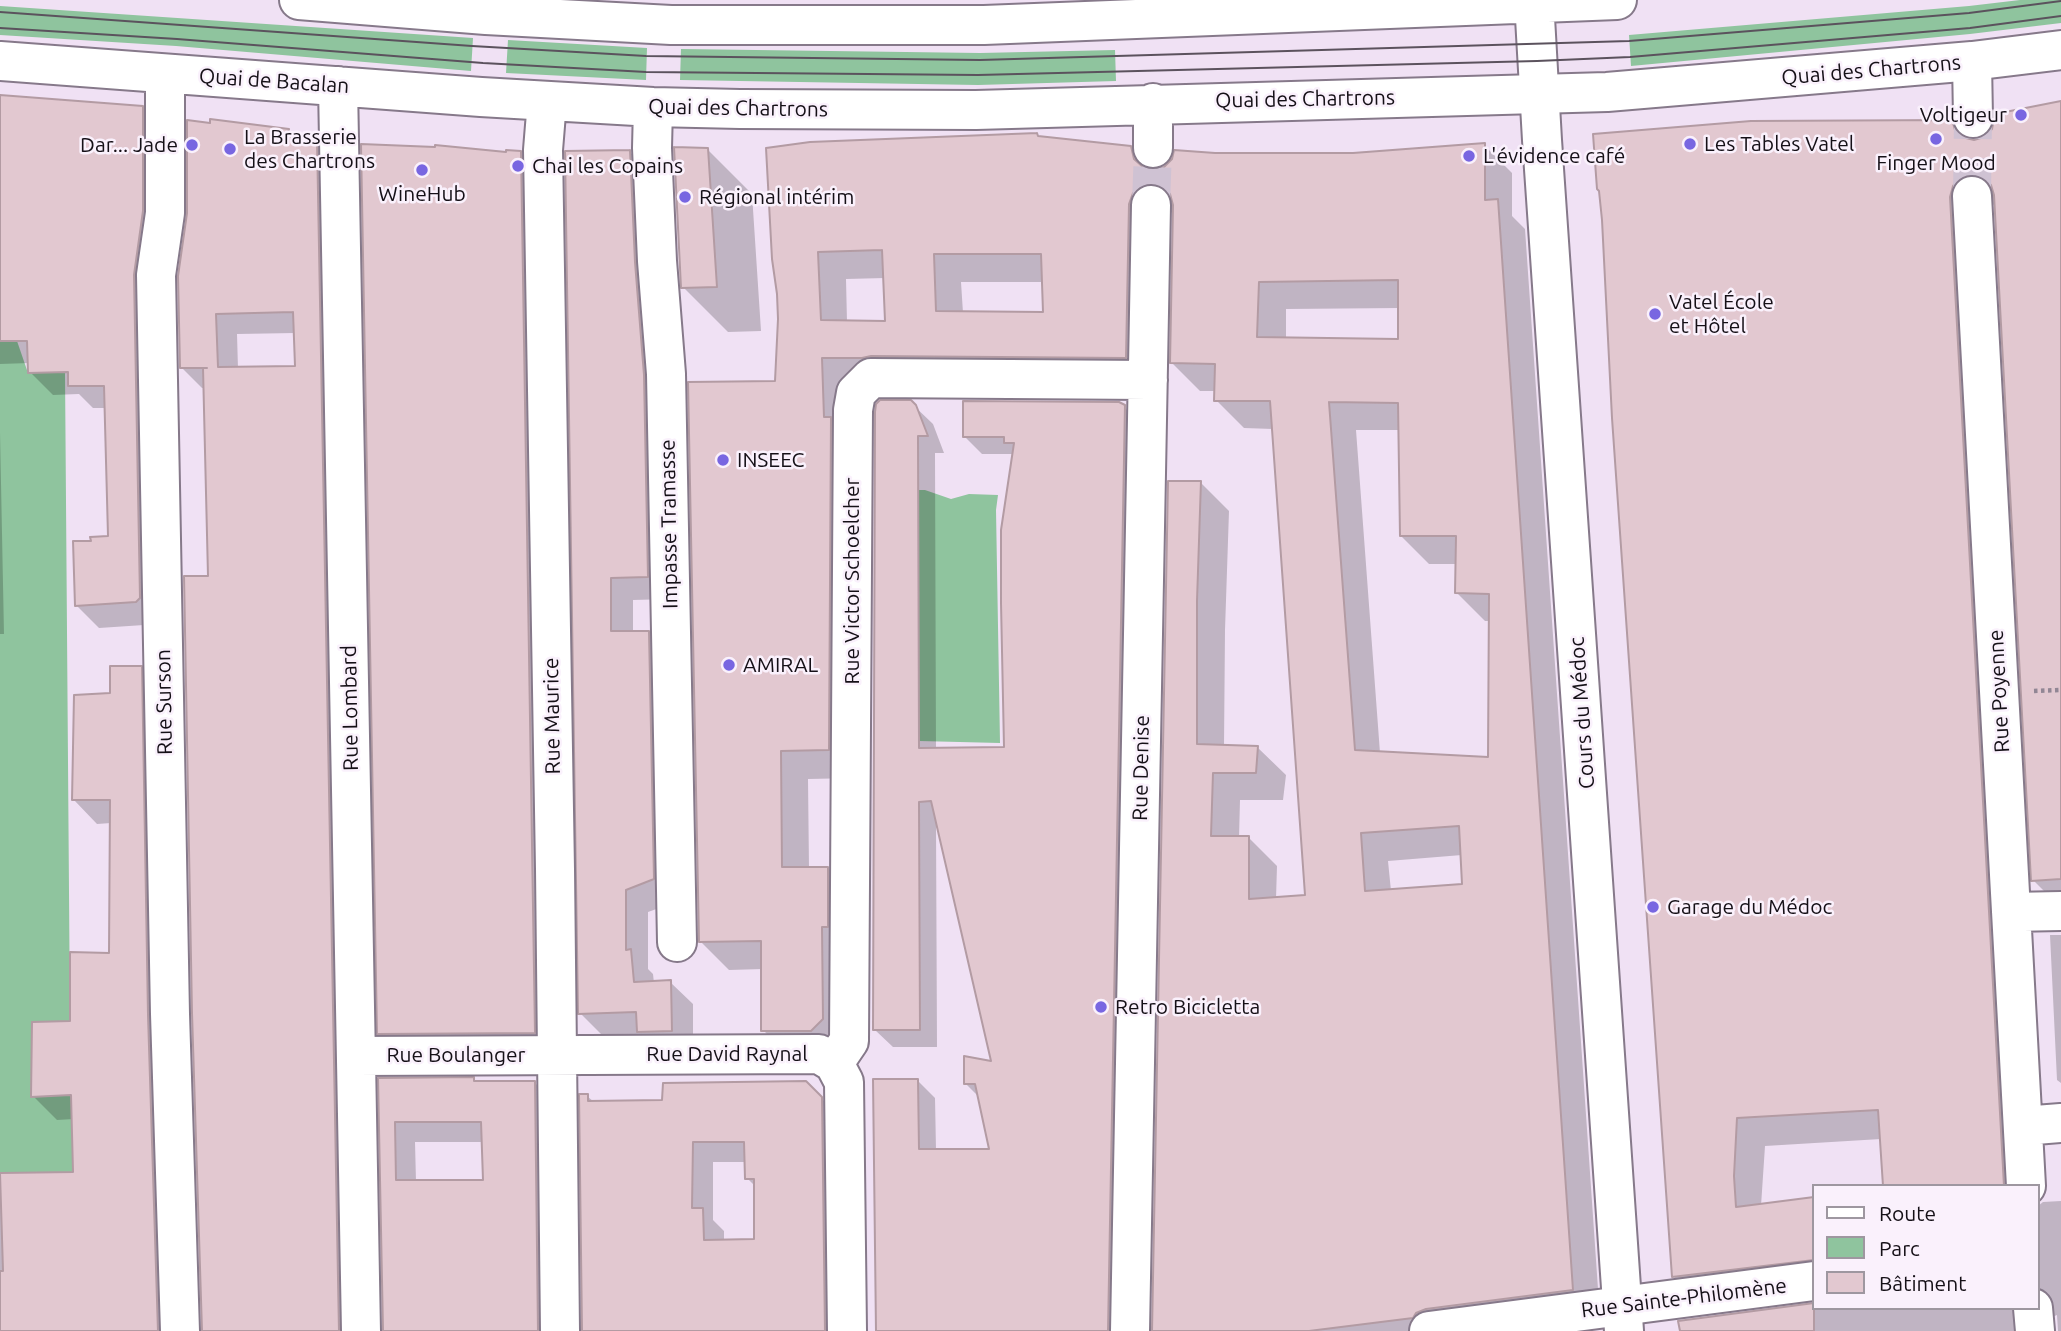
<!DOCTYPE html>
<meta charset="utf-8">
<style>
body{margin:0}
#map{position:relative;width:2061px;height:1331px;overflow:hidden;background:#f0e1f4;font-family:Ubuntu,sans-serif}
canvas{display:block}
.legend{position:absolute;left:1812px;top:1184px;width:228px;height:126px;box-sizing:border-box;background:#faf1fc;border:2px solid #9e97a0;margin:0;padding:9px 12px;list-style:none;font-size:21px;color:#151017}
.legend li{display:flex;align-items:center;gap:14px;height:35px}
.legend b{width:35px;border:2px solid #9e97a0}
</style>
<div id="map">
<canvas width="2061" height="1331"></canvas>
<ul class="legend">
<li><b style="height:9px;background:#fff"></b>Route</li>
<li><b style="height:19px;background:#8fc49e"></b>Parc</li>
<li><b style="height:19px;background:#e2c8d0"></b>Bâtiment</li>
</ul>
</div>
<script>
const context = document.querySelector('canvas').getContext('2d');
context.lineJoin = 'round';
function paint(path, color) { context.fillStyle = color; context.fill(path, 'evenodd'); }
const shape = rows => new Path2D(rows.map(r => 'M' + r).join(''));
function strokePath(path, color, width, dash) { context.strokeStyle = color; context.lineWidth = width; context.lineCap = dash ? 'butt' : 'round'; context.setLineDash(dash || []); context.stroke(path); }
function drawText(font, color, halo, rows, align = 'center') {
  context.font = font + ' Ubuntu,sans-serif'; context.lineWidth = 5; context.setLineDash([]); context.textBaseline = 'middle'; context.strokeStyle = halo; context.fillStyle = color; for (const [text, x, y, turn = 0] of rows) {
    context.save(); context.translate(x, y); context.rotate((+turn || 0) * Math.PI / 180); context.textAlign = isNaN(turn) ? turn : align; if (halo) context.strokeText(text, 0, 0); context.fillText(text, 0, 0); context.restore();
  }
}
paint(shape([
 [2020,0,2061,0,2061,23,1970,34,1631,66,1629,35,1969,6],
 [0,6,473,38,471,71,176,46,0,35],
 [508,40,647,48,646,80,506,73],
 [681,49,980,53,1115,50,1116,81,978,85,680,80],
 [0,341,17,341,28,373,65,372,70,1021,32,1022,31,1097,71,1095,73,1172,0,1173],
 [919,490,925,490,951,499,969,494,998,495,996,510,1000,743,919,741]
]), '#8fc49e');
paint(shape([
 [0,97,142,108,165,130,159,624,99,628,76,605,93,543,110,538,106,408,93,408,79,394,53,395,30,372,30,363,0,364],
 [2061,103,2061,908,2033,880,1996,204,1988,206,2030,1186,1885,1186,1881,1139,1765,1146,1761,1206,1814,1199,1814,1291,1702,1305,1674,1277,1951,122,1969,140,1974,142],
 [288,131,294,137,316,140,337,162,359,1331,203,1331,210,578,205,388,202,388,181,367],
 [295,333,297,368,238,369,237,334],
 [1040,139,1130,147,1154,171,1215,155,1353,155,1484,145,1512,173,1512,216,1525,229,1600,1318,1499,1331,1154,1331,1201,483,1229,511,1225,630,1224,746,1257,747,1286,775,1283,800,1240,800,1239,838,1249,838,1277,866,1276,899,1307,897,1273,429,1244,428,1216,400,1216,391,1200,391,1172,363,1174,212,1169,213,1154,385,849,385,856,778,808,779,809,869,828,868,856,896,850,1047,791,1058,763,1030,763,969,729,970,701,942,776,383,780,319,774,259],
 [1144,179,1162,184,1167,189,1143,182],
 [885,278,886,322,847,322,846,279],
 [961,282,1044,282,1045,314,963,313],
 [1400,308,1400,340,1286,339,1286,309],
 [1356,430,1400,430,1401,536,1429,564,1457,564,1457,593,1485,621,1491,621,1490,758,1380,753],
 [1462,855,1464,886,1391,891,1388,861],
 [707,149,752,194,761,331,728,332,683,287],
 [629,151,652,174,670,599,633,600,633,633,648,632,671,655,676,902,648,912,648,969,653,974,654,983,670,982,693,1004,693,1052,661,1054,641,1034,603,1036,580,1013],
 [520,152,543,175,557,1056,402,1056,379,1033,508,154],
 [910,402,933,424,944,453,935,453,936,749,1006,749,1014,454,982,454,964,436,1124,407,1142,425,1125,1331,877,1331,917,1080,935,1098,936,1150,991,1151,979,1097,966,1084,993,1064,938,824,936,824,937,1047,893,1047,875,1030],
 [0,432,4,634,0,634],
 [141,668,165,692,181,1331,0,1331,0,1175,74,1174,74,1119,57,1120,33,1096,111,955,111,823,97,824,74,800,112,695],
 [2050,935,2061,935,2061,1083,2057,1080],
 [474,1079,477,1082,535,1083,556,1104,558,1331,385,1331,380,1080],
 [415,1142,484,1142,484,1182,416,1182],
 [805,1082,843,1120,846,1331,584,1331,587,1096,594,1102,664,1102],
 [713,1162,746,1162,747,1178,756,1187,755,1240,724,1241,724,1231,713,1220],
 [2061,1201,2061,1331,2058,1331,2057,1315,2050,1318,2041,1331,1682,1331,1680,1322,1814,1305,1814,1308,2038,1308,2038,1206,2043,1202]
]), '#0003');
const building = shape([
 [0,95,143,106,143,211,134,275,140,598,136,602,75,606,73,541,91,541,90,537,108,536,104,386,68,386,68,372,28,373,27,341,0,341,0,95],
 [2061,101,2061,879,2031,881,1994,195,1991,185,1982,177,1970,174,1961,177,1953,186,1950,197,2004,1186,1883,1186,1878,1110,1737,1118,1734,1176,1736,1207,1814,1197,1814,1260,1672,1277,1612,418,1602,220,1599,191,1597,189,1593,134,1751,121,1952,120,1955,130,1962,137,1974,140,1984,137,1992,129,1995,114,2061,101],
 [210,119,289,129,288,134,317,139,339,1331,202,1331,192,1013,184,576,208,576,203,368,207,368,180,368,178,276,187,213,187,120,210,123,210,119],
 [293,312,295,366,218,367,216,314,293,312],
 [1037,133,1038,136,1131,146,1134,159,1143,167,1152,170,1164,167,1172,159,1174,150,1215,153,1353,153,1485,143,1485,200,1498,199,1573,1290,1426,1309,1416,1313,1413,1318,1309,1331,1152,1331,1168,481,1201,481,1197,601,1197,744,1258,746,1256,773,1213,773,1211,836,1249,836,1249,899,1305,895,1270,401,1214,401,1215,364,1170,363,1173,205,1170,194,1162,186,1152,183,1141,186,1133,193,1129,204,1126,358,871,356,862,358,822,358,824,417,831,417,829,750,781,751,782,867,828,867,828,927,822,927,823,1019,811,1031,761,1031,761,941,699,942,688,382,775,381,778,319,777,294,772,259,766,148,810,142,1037,133],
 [882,250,885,321,821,320,818,252,882,250],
 [934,254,1041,254,1043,312,936,311,934,254],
 [1398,280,1398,339,1257,337,1259,282,1398,280],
 [1329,402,1398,403,1400,536,1456,536,1455,593,1489,594,1488,757,1355,750,1329,402],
 [1459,826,1462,884,1365,891,1361,833,1459,826],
 [361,144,435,147,435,145,506,152,506,150,521,151,535,1033,377,1034,361,144],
 [674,147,708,148,717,287,681,288,674,147],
 [630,150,635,262,644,375,648,577,611,578,611,631,649,631,654,879,626,890,626,950,631,949,634,982,671,980,672,1031,637,1032,636,1012,578,1014,565,151,630,150],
 [880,400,911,400,916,405,928,436,918,436,919,748,1004,747,1001,603,1001,530,1014,443,1004,443,1004,437,963,437,963,401,1119,402,1125,405,1108,1331,876,1331,873,1079,918,1079,919,1149,989,1149,975,1084,964,1084,964,1056,991,1061,931,801,919,802,920,1030,873,1030,875,412,876,404,880,400],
 [110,666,142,666,148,1015,158,1331,0,1331,0,1271,3,1271,0,1173,73,1172,71,1095,31,1097,32,1022,70,1021,70,952,109,953,110,800,72,800,74,695,110,693,110,666],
 [474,1077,474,1081,535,1081,538,1331,383,1331,378,1078,474,1077],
 [395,1122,481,1122,483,1180,396,1180,395,1122],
 [806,1081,822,1097,825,1331,582,1331,579,1094,588,1094,588,1101,662,1100,663,1083,806,1081],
 [693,1142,744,1142,745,1179,754,1179,754,1239,704,1240,703,1208,692,1208,693,1142],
 [1814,1303,1814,1331,1680,1331,1678,1321,1814,1303]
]);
paint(building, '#e2c8d0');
strokePath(building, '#b39ba3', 2);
strokePath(shape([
 [1972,196,1973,118],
 [1151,205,1153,148]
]), '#cfc2d3', 38, [38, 19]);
const minor = shape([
 [0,61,481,97,653,107,740,109,976,110,1607,92,1972,61,2061,50],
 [1972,61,1973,118],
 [165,74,165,213,156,275,170,1014,180,1331],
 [338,86,361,1331],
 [547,101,543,150,555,869,560,1331],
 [653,107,652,148,657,261,666,374,677,942],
 [1153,148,1153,103],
 [1972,196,2026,1186],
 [2011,912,2061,911],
 [356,1056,819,1054,834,1063,844,1082,847,1331],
 [834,1063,849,1041,853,410,856,393,871,378,1148,380],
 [2023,1126,2061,1123],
 [2033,1308,2035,1331],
 [1130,1331,1151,205],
 [1429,1331,1814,1281]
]);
const major = shape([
 [299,0,486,15,671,25,984,25,1617,0],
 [1534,0,1542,140,1624,1331]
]);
strokePath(minor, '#86798a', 42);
strokePath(major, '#86798a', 42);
strokePath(shape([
 [2034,691,2061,690]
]), '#918694', 4.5, [3.5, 3.5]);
strokePath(minor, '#fff', 38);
strokePath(major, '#fff', 38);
strokePath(shape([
 [0,12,472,46,646,56,980,60,1629,41,1969,13,2061,1],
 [0,28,177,39,483,63,646,72,978,75,1537,61,1630,57,1970,28,2061,16]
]), '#5b525d', 2);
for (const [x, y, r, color] of [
 [2021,115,7,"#7866e1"],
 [1936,139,7,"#7866e1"],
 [1690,144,7,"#7866e1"],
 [192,145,7,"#7866e1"],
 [230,149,7,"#7866e1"],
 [1469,156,7,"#7866e1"],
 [518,166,7,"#7866e1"],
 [422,170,7,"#7866e1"],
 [685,197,7,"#7866e1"],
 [1655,314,7,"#7866e1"],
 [723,460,7,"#7866e1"],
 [729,665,7,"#7866e1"],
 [1653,907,7,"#7866e1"],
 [1101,1007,7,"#7866e1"]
]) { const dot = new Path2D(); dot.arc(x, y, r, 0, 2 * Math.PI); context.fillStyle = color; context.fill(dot); strokePath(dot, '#faf1fc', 2.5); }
drawText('21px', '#151017', '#faf1fc', [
 ["Quai des Chartrons",1871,70,-5],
 ["Quai de Bacalan",274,81,4],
 ["Quai des Chartrons",1305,99,-1],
 ["Quai des Chartrons",738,108,1],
 ["Impasse Tramasse",669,524,-91],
 ["Rue Victor Schoelcher",852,581,-90],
 ["Rue Poyenne",1999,691,-93],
 ["Rue Surson",164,702,-91],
 ["Rue Lombard",350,708,-91],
 ["Cours du Médoc",1582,713,-94],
 ["Rue Maurice",552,716,-91],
 ["Rue Denise",1141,768,-89],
 ["Rue David Raynal",727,1054],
 ["Rue Boulanger",456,1055],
 ["Rue Sainte-Philomène",1684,1298,-7]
]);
drawText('21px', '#151017', '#faf1fc', [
 ["Voltigeur",2007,115,"right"],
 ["La Brasserie",244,137],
 ["des Chartrons",244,161],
 ["Les Tables Vatel",1704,144],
 ["Dar... Jade",178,145,"right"],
 ["L'évidence café",1483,156],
 ["Finger Mood",1936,163,"center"],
 ["Chai les Copains",532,166],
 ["WineHub",422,194,"center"],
 ["Régional intérim",699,197],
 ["Vatel École",1669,302],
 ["et Hôtel",1669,326],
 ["INSEEC",737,460],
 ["AMIRAL",743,665],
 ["Garage du Médoc",1667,907],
 ["Retro Bicicletta",1115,1007]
], 'left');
</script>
